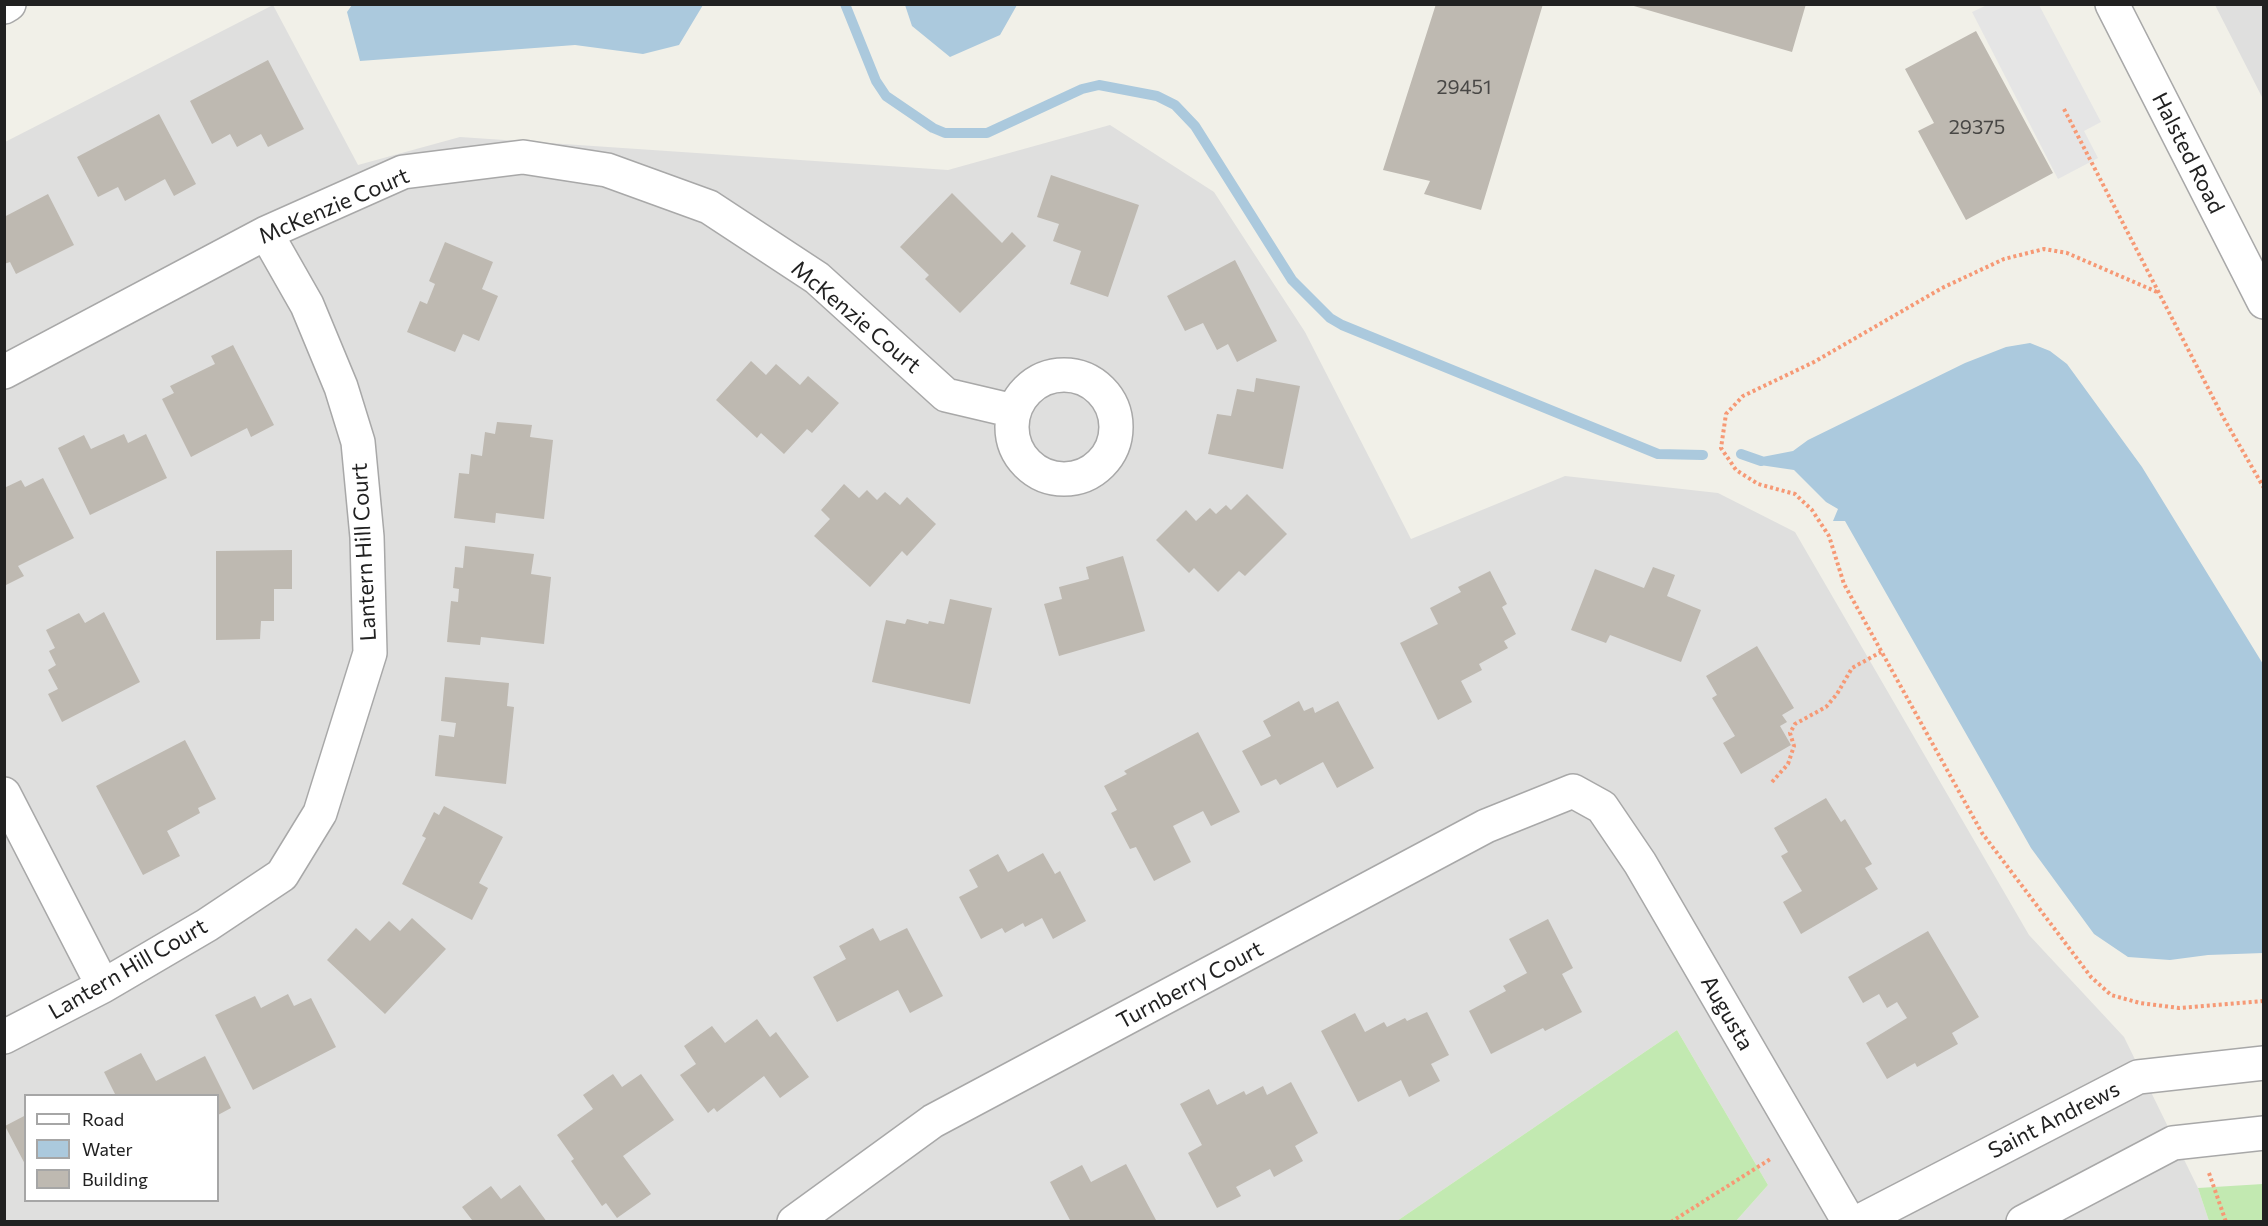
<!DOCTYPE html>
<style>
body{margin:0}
#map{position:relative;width:2268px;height:1226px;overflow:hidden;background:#f1f0e8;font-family:Commissioner,sans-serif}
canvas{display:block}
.frame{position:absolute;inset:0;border:6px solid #212121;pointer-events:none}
.legend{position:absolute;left:24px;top:1094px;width:195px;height:108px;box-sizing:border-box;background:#fff;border:2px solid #a6a6a6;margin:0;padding:8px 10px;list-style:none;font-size:18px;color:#212121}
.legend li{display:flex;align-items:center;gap:12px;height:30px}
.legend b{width:30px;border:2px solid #a6a6a6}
</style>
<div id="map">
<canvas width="2268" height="1226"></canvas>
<div class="frame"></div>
<ul class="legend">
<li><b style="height:8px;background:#fff"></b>Road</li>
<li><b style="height:16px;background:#abc9dd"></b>Water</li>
<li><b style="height:16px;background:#beb9b1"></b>Building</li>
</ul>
</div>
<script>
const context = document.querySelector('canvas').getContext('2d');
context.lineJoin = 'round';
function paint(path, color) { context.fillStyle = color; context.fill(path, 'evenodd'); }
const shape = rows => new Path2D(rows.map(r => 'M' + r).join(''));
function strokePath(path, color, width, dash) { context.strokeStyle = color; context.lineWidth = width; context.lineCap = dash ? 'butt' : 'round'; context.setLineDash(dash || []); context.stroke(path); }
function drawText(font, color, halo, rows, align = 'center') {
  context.font = font + ' Commissioner,sans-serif'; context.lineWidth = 4.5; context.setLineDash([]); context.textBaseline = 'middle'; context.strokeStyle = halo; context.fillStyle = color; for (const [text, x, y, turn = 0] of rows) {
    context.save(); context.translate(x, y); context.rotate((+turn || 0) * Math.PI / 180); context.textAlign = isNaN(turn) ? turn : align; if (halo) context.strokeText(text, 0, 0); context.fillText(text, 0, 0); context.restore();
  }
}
paint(shape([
 [273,5,358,165,460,137,948,170,1110,125,1214,192,1305,332,1411,539,1565,476,1718,493,1795,532,2029,935,2124,1037,2198,1188,2209,1221,1736,1221,1768,1185,1677,1030,1397,1221,5,1222,5,142],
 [26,1096,218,1096,218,1200,26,1200],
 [2215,5,2263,5,2263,99]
]), '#dfdfde');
paint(shape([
 [1677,1030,1768,1185,1736,1221,1397,1221],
 [2263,1184,2263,1221,2209,1221,2198,1188]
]), '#c2e9b1');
paint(shape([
 [1987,5,2039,5,2101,122,2084,131,2098,158,2058,179,1972,12]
]), '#e5e5e5');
paint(shape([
 [352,5,703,4,703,5,679,45,643,54,575,45,360,61,347,12],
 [905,5,905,4,1017,5,1000,35,950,57,912,26],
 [2030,343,2050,351,2067,364,2142,467,2263,664,2263,953,2208,955,2170,960,2128,957,2094,934,2031,848,1845,521,1833,521,1838,509,1826,502,1794,470,1760,465,1762,457,1793,451,1808,440,1965,363,2006,347]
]), '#abc9dd');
strokePath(shape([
 [845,4,876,81,886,96,933,128,945,133,987,133,1082,89,1099,85,1157,96,1175,105,1195,126,1292,280,1330,318,1342,325,1658,454,1703,455],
 [1741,454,1761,461]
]), '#abc9dd', 10);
paint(shape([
 [1436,4,1543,4,1481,210,1424,194,1430,181,1383,170],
 [1627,4,1806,4,1792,52],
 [1976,31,2053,173,1966,220,1918,131,1934,123,1905,69],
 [268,60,304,129,268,147,261,134,237,147,230,134,212,144,190,101],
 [159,114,196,184,174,196,165,179,125,201,118,187,98,197,77,157],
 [1051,175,1139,205,1108,297,1070,284,1081,251,1053,241,1059,224,1037,217],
 [952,193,1002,243,1012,232,1026,246,960,313,925,279,929,275,900,247],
 [48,194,74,245,16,274,10,262,4,264,4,217],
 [445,242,493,262,482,289,498,296,479,341,463,334,455,352,407,332,420,301,427,304,435,284,429,281],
 [1235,260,1277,341,1237,362,1228,344,1217,350,1203,323,1185,331,1167,296],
 [233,345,274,425,251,437,247,428,191,457,162,399,174,393,170,386,215,364,211,356],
 [751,361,766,375,776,364,800,385,808,376,839,403,812,433,807,429,784,454,761,433,757,438,716,400],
 [1256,378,1300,386,1283,469,1208,454,1217,414,1231,416,1237,389,1254,392],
 [497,422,532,425,530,437,553,440,544,519,496,513,495,523,454,518,459,473,469,474,471,454,482,456,485,432,495,434],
 [124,434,128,443,146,434,167,478,90,515,58,448,84,435,91,449],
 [43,478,74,538,18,566,24,576,4,586,4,488,21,480,25,487],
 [844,484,859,498,867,490,877,500,885,492,900,505,907,497,936,524,907,556,902,551,870,587,814,536,830,519,821,510],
 [1247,494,1287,534,1245,576,1239,571,1218,592,1194,568,1189,573,1156,540,1186,510,1196,521,1210,508,1216,514,1226,505,1231,510],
 [465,546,534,554,531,574,551,577,544,644,481,637,480,645,447,642,451,601,458,602,459,589,453,588,455,567,463,568],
 [292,550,292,589,274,589,274,621,261,621,260,639,216,640,216,551],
 [1123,556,1145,631,1059,656,1044,604,1062,599,1059,587,1089,579,1086,567],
 [1653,567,1675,575,1667,596,1701,610,1681,662,1610,635,1606,643,1571,630,1595,569,1644,588],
 [1490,571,1507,604,1502,607,1516,634,1504,641,1508,648,1479,664,1482,670,1461,681,1472,702,1438,720,1400,643,1438,624,1430,608,1461,592,1458,587],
 [950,599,992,608,970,704,872,682,886,620,905,624,907,619,928,624,929,621,944,624],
 [104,612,140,682,62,722,48,694,58,689,48,670,56,665,49,651,55,648,46,630,79,613,85,623],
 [1757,646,1794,708,1782,715,1787,722,1780,726,1791,745,1741,774,1723,743,1735,736,1712,698,1717,695,1706,676],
 [445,677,509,683,507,706,514,707,506,784,435,776,439,735,454,737,456,723,441,721],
 [1299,701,1304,711,1313,707,1315,713,1338,701,1374,768,1337,788,1323,762,1280,785,1276,779,1261,786,1242,751,1271,736,1263,721],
 [1198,732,1240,812,1211,826,1203,811,1173,826,1191,862,1154,881,1136,847,1130,849,1111,813,1117,810,1104,786,1127,774,1124,771],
 [185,740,216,799,198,808,200,813,167,831,180,856,143,875,96,786],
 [1826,798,1841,822,1845,819,1872,864,1865,868,1878,889,1801,934,1783,902,1802,891,1781,856,1788,852,1774,828],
 [444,806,503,837,479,883,488,888,472,920,402,884,426,838,422,836,434,812,439,815],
 [1043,853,1055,874,1060,871,1086,921,1053,939,1042,918,1025,927,1023,923,1005,933,1002,928,981,939,959,897,978,887,969,870,998,854,1008,872],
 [412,918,446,949,385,1014,327,960,356,928,370,941,389,921,400,931],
 [1548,919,1573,968,1562,974,1582,1012,1545,1031,1543,1028,1491,1054,1469,1011,1506,991,1503,986,1527,973,1509,939],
 [873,928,880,941,907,928,943,996,910,1013,898,990,837,1022,813,977,846,959,839,946],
 [1928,931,1979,1017,1952,1033,1958,1044,1917,1067,1915,1063,1887,1079,1866,1043,1907,1018,1897,1002,1887,1008,1879,994,1863,1003,1848,977],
 [288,994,294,1006,311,998,336,1047,253,1090,215,1015,255,996,261,1008],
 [1427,1012,1449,1055,1431,1064,1440,1081,1409,1097,1401,1080,1358,1102,1321,1031,1355,1013,1365,1032,1384,1022,1387,1027,1405,1018,1407,1021],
 [757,1019,770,1037,776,1032,809,1077,780,1098,764,1076,717,1112,714,1108,708,1113,680,1075,696,1064,684,1046,712,1026,725,1043],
 [141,1053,156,1081,205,1056,231,1108,218,1115,218,1096,116,1096,104,1072],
 [613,1074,622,1087,641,1074,674,1120,623,1156,651,1194,617,1218,606,1203,602,1206,571,1161,574,1159,557,1135,593,1109,583,1095],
 [1291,1082,1318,1133,1295,1146,1303,1161,1274,1177,1270,1169,1236,1187,1241,1196,1217,1208,1188,1153,1202,1145,1180,1104,1209,1089,1217,1105,1244,1091,1246,1095,1263,1086,1267,1095],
 [26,1115,26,1166,5,1126],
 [1126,1164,1156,1220,1071,1222,1050,1182,1082,1165,1091,1182],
 [520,1185,547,1222,470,1222,472,1220,462,1207,491,1186,501,1199]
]), '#beb9b1');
const minor = shape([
 [2112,4,2264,302],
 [4,7,9,4],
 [4,372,266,233,403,172,523,157,607,170,709,207,817,278,946,395,1014,411],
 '1012 427a52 52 0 1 1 104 0a52 52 0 1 1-104 0Z',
 [4,794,103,986],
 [4,1037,103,986,207,925,282,875,320,813,370,653,367,537,358,442,341,387,307,305,266,233],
 [794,1222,933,1121,1486,826,1573,791,1602,807,1640,863,1849,1222],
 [1858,1222,2138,1077,2264,1063],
 [2023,1222,2173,1143,2264,1133]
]);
strokePath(minor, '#a8a8a8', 36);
strokePath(shape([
 [2064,109,2223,417,2264,488],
 [2157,292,2067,253,2044,249,2004,259,1942,288,1814,362,1743,396,1726,414,1721,448,1736,470,1758,484,1795,494,1812,510,1829,536,1844,584,1982,833,2091,977,2111,995,2140,1003,2179,1008,2264,1001],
 [1772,782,1788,764,1794,746,1790,733,1795,724,1826,707,1837,694,1852,668,1881,652],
 [2209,1173,2226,1222],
 [1671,1222,1772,1158]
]), '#f69975', 4, [3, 3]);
strokePath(minor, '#fff', 33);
drawText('20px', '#484745', null, [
 ["29451",1464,87],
 ["29375",1977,127]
]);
drawText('22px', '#212121', '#fff', [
 ["Halsted Road",2188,153,63],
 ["McKenzie Court",334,206,-23],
 ["McKenzie Court",856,317,40],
 ["Lantern Hill Court",364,552,-93],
 ["Lantern Hill Court",128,969,-30],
 ["Turnberry Court",1190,985,-28],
 ["Augusta",1727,1013,60],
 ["Saint Andrews",2054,1120,-27]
]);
</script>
